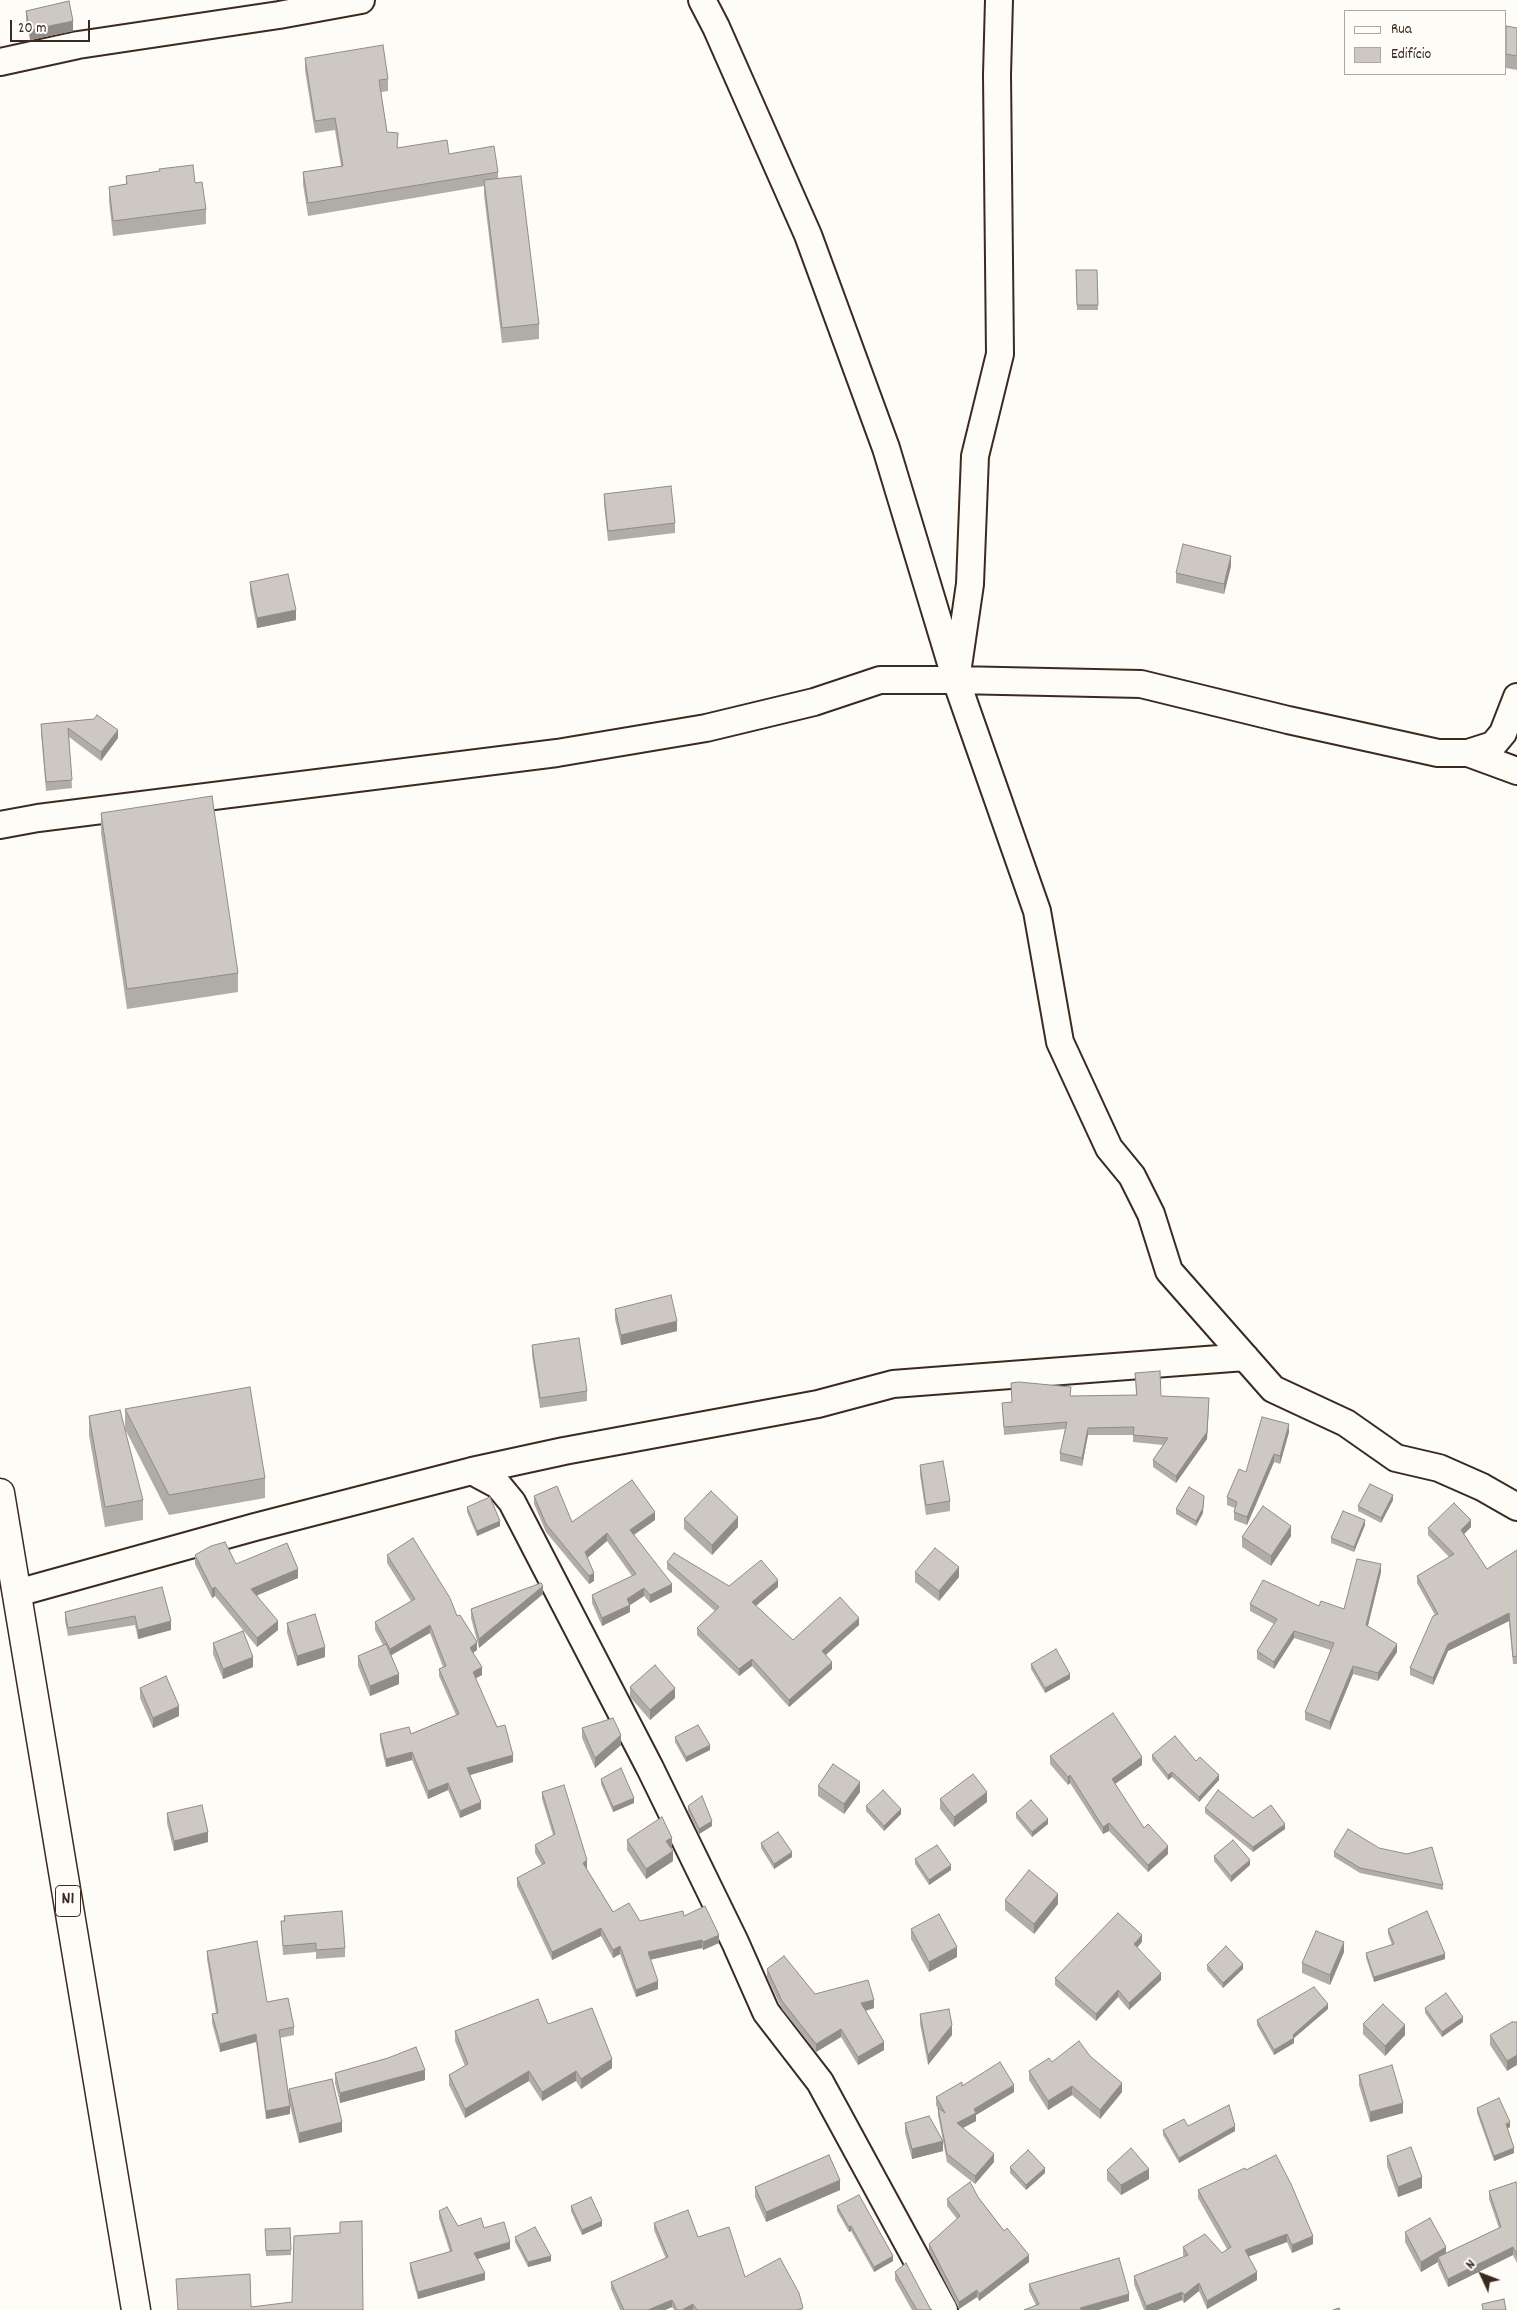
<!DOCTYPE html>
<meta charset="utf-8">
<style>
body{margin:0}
#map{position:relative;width:1517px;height:2310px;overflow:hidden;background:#fdfcf7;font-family:Dekko,sans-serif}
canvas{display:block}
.legend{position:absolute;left:1344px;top:10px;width:162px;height:65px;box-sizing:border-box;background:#fdfcf7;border:1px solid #afa8a0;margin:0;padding:6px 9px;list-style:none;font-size:15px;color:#3b2a1e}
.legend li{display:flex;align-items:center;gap:10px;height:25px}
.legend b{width:25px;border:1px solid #afa8a0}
.north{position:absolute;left:1457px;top:2250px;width:50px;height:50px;-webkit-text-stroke:4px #fdfcf7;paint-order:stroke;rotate:313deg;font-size:14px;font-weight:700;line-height:20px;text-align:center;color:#3b2a1e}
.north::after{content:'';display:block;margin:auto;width:18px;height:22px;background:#3b2a1e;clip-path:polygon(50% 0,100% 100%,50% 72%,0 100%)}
.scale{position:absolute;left:10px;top:20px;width:80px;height:22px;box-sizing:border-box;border:2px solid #3b2a1e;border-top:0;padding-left:6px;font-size:15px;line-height:18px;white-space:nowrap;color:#3b2a1e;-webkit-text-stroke:4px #fdfcf7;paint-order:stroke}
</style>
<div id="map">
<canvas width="1517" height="2310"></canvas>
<ul class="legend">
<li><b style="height:6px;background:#fdfcf7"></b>Rua</li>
<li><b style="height:14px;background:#cdc8c2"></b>Edifício</li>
</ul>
<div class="north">N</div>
<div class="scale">20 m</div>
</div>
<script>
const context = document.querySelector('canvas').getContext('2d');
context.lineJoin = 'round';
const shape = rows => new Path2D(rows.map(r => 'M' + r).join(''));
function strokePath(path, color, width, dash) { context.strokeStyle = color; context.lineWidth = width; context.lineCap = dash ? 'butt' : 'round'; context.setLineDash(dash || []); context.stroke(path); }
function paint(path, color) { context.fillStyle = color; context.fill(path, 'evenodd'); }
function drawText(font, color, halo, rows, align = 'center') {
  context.font = font + ' Dekko,sans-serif'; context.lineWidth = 4; context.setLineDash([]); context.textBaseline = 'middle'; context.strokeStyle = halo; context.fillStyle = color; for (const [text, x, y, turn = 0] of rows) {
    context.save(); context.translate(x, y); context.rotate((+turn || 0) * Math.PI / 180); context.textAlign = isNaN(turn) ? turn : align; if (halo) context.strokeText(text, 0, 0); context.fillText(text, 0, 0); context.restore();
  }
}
const minor = shape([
 [999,0,997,75,1000,354,975,456,970,584,956,680,1037,911,1060,1042,1109,1148,1132,1176,1151,1214,1169,1271,1273,1389,1346,1423,1396,1458,1439,1468,1482,1487,1517,1507],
 [0,62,78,45,279,15,361,0],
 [956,680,1141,684,1288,720,1438,753,1468,753,1493,745,1503,733,1517,697],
 [1468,753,1517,771],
 [0,825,38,818,557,753,706,728,814,702,880,680,956,680,886,448,808,235,716,27,702,0],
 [472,1471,564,1451,818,1404,893,1384,1245,1357],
 [17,1593,255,1527,472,1471,498,1485,512,1502,650,1768,735,1942,766,2012,820,2082,944,2310]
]);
const highway = shape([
 [0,1493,136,2310]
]);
strokePath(minor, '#3b2a1e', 30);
strokePath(highway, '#3b2a1e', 31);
strokePath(minor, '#fdfcf7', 26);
strokePath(highway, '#fdfcf7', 28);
paint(shape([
 [26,11,73,31,30,40,26,21],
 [1506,26,1517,28,1517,70,1506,68],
 [305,58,388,79,388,91,381,92,387,132,398,148,449,154,498,172,498,179,539,324,539,339,502,343,484,195,484,186,308,216,303,184,303,172,341,166,335,130,315,133,305,70],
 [126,176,195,183,206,209,206,224,113,236,109,201,109,187,126,184],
 [1076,270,1097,270,1098,310,1077,310],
 [604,494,675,523,675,533,608,541,604,504],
 [1231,566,1224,594,1176,583,1176,573],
 [250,582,296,620,257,628,250,592],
 [94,719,118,738,101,761,69,737,72,788,46,791,41,733,41,724],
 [101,813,238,973,238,992,127,1009,101,833],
 [615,1309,677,1331,621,1345,615,1319],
 [532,1345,587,1391,587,1401,540,1408,532,1355],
 [1135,1373,1161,1396,1209,1405,1207,1439,1176,1483,1153,1467,1153,1460,1163,1445,1133,1442,1133,1435,1088,1435,1082,1466,1060,1461,1060,1453,1065,1429,1004,1435,1002,1403,1071,1396,1136,1395],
 [125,1409,265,1478,265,1498,169,1515,125,1429],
 [89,1416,143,1500,143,1520,105,1527,89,1435],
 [1289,1432,1280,1464,1274,1462,1247,1525,1234,1520,1234,1512,1235,1508,1227,1505,1227,1497],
 [920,1465,950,1501,950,1511,926,1515,920,1475],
 [534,1496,572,1522,655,1520,634,1535,672,1592,650,1603,644,1596,630,1605,630,1612,602,1626,592,1603,592,1595,632,1576,607,1541,587,1558,594,1581,589,1584,546,1532,534,1504],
 [1393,1500,1381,1523,1358,1511,1358,1506],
 [467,1507,500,1526,477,1536,467,1512],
 [1176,1509,1203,1513,1196,1526,1176,1514],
 [684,1519,738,1527,712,1555,684,1529],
 [1365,1525,1354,1552,1331,1543,1331,1538],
 [1471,1527,1464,1534,1487,1569,1517,1550,1517,1664,1513,1664,1509,1621,1448,1651,1433,1685,1410,1675,1410,1668,1435,1615,1417,1583,1417,1576,1449,1557,1428,1535,1428,1528],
 [1291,1536,1271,1566,1242,1547,1242,1537],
 [195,1555,298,1578,257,1595,278,1630,257,1647,215,1596,212,1598,195,1564],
 [387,1555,457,1616,477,1650,473,1653,482,1675,475,1678,513,1762,470,1775,481,1809,460,1818,448,1790,428,1799,412,1760,386,1767,380,1741,380,1734,411,1734,456,1715,439,1676,439,1669,443,1667,430,1633,391,1655,399,1684,370,1696,358,1666,358,1656,383,1645,375,1630,375,1622,411,1601,387,1563],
 [667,1562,729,1586,778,1587,756,1606,793,1640,859,1625,826,1655,832,1669,789,1707,752,1666,739,1676,697,1635,697,1628,715,1611,667,1569],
 [915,1572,959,1577,939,1601,915,1582],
 [1381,1572,1368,1626,1397,1652,1378,1681,1353,1674,1330,1730,1305,1720,1305,1712,1331,1650,1294,1638,1274,1669,1257,1659,1257,1651,1274,1624,1250,1611,1250,1604,1319,1606,1344,1609],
 [162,1587,171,1630,138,1639,135,1625,68,1636,65,1621,65,1612],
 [543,1594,479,1648,471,1618,471,1609],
 [287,1623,325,1657,297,1666,287,1633],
 [213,1643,253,1667,223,1679,213,1654],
 [1031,1664,1070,1679,1045,1693,1031,1669],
 [630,1687,675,1698,650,1720,630,1697],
 [140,1688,179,1716,153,1728,140,1698],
 [582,1728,621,1745,595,1768,582,1738],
 [675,1737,710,1750,686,1762,675,1742],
 [1152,1755,1196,1761,1219,1780,1199,1802,1172,1777,1168,1780,1152,1760],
 [1050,1756,1142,1765,1115,1784,1144,1828,1168,1854,1148,1872,1109,1831,1103,1834,1070,1783,1068,1785,1050,1764],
 [601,1779,634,1803,613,1812,601,1784],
 [818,1786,860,1792,844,1814,818,1796],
 [542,1792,587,1868,586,1868,613,1912,640,1921,684,1916,719,1943,703,1950,702,1948,650,1960,658,1989,636,1997,620,1954,613,1958,601,1936,552,1960,517,1886,517,1878,542,1865,535,1853,535,1845,553,1835,542,1799],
 [940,1799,987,1802,954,1827,940,1809],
 [688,1806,712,1826,699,1834,688,1811],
 [866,1806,901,1814,884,1831,866,1811],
 [1205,1808,1253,1818,1285,1829,1253,1852,1205,1813],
 [167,1813,208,1842,174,1851,167,1823],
 [1016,1813,1048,1824,1032,1837,1016,1818],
 [627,1840,672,1848,671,1848,673,1861,646,1879,627,1850],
 [761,1843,792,1857,774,1869,761,1848],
 [1379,1848,1443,1885,1443,1890,1360,1873,1334,1857,1334,1852],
 [1214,1856,1250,1865,1231,1882,1214,1861],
 [915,1859,951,1870,929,1885,915,1864],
 [1005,1900,1058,1904,1034,1934,1005,1910],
 [284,1916,345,1948,345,1957,316,1959,316,1952,283,1955,281,1921,284,1921],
 [911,1929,957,1957,929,1972,911,1939],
 [1388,1929,1445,1959,1374,1982,1366,1958,1366,1953,1392,1945,1388,1934],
 [1142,1942,1137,1947,1161,1980,1129,2010,1118,1997,1096,2021,1055,1985,1055,1978],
 [207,1951,267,2002,294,2027,294,2035,280,2038,289,2096,289,2089,342,2132,299,2143,289,2102,290,2114,266,2119,256,2042,220,2052,212,2023,212,2014,216,2013,207,1959],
 [1344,1952,1330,1985,1302,1973,1302,1963],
 [1207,1965,1243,1969,1223,1988,1207,1970],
 [767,1969,815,1994,874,2008,865,2011,884,2050,858,2065,841,2037,816,2052,782,2009,767,1977],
 [1425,2008,1463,2022,1442,2037,1425,2013],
 [1328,2009,1294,2038,1294,2043,1274,2055,1257,2025,1257,2020],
 [920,2014,952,2035,928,2065,920,2024],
 [1512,2022,1507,2071,1490,2045,1490,2035],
 [548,2024,612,2068,581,2089,576,2081,542,2101,529,2081,465,2118,449,2085,449,2075,465,2066,455,2041,455,2031],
 [1363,2024,1405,2035,1385,2056,1363,2034],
 [1090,2056,1122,2092,1100,2119,1072,2095,1048,2110,1029,2080,1029,2071,1052,2062],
 [335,2073,425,2080,340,2103,335,2083],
 [1359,2075,1403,2113,1370,2122,1359,2085],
 [962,2086,1014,2092,976,2115,976,2121,963,2128,994,2162,975,2184,947,2162,938,2115,938,2109,936,2105,936,2097],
 [1477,2108,1510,2127,1507,2129,1514,2153,1494,2161,1477,2113],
 [905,2123,943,2151,912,2159,905,2133],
 [1188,2126,1235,2131,1179,2163,1163,2135,1163,2130],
 [1387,2156,1422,2188,1398,2197,1387,2166],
 [1010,2167,1045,2173,1026,2190,1010,2173],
 [1107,2170,1149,2179,1121,2195,1107,2180],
 [1246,2170,1313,2244,1292,2253,1287,2242,1248,2256,1257,2280,1207,2309,1199,2291,1184,2303,1182,2300,1157,2310,1144,2310,1134,2284,1134,2276,1184,2257,1183,2255,1183,2247,1222,2253,1227,2249,1198,2198,1198,2190],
 [1517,2186,1517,2263,1513,2255,1448,2287,1438,2265,1438,2262,1421,2272,1405,2242,1405,2232,1446,2253,1499,2228,1489,2199,1489,2191],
 [755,2187,840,2190,766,2222,755,2197],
 [978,2197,1029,2262,979,2301,977,2297,959,2309,929,2251,929,2244,957,2219,947,2206,947,2199],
 [571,2206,602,2226,582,2235,571,2211],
 [837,2206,893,2261,874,2272,851,2231,849,2232,837,2211],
 [439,2211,458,2226,484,2228,510,2249,478,2259,485,2280,418,2299,410,2270,410,2263,450,2252,439,2218],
 [654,2223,698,2237,745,2277,803,2310,674,2310,672,2307,665,2310,620,2310,611,2289,611,2282,666,2259,654,2230],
 [265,2229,291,2250,291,2255,266,2256],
 [515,2237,551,2261,528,2267,515,2242],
 [895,2272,932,2310,912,2310,895,2280],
 [1029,2284,1129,2301,1036,2305,1029,2291]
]), '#b0aca7');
paint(shape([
 [73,21,73,31,30,40,30,30],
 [1231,556,1231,566,1224,594,1224,584],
 [296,610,296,620,257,628,257,618],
 [118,730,118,738,101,761,101,752],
 [677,1321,677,1331,621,1345,621,1335],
 [1209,1398,1207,1439,1176,1483,1176,1476],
 [1289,1424,1289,1432,1280,1464,1280,1456],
 [1088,1428,1088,1435,1082,1466,1082,1458],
 [1274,1454,1274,1462,1247,1525,1247,1517],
 [1393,1495,1393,1500,1381,1523,1381,1518],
 [1204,1496,1203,1513,1196,1526,1196,1521],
 [655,1512,655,1520,630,1537,630,1530],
 [738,1517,738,1527,712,1555,712,1545],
 [1365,1520,1365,1525,1354,1552,1354,1547],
 [1471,1520,1471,1527,1461,1537,1461,1530],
 [500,1521,500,1526,477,1536,477,1531],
 [1291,1526,1291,1536,1271,1566,1271,1556],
 [607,1533,607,1541,585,1560,585,1552],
 [1381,1564,1381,1572,1366,1633,1366,1625],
 [959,1567,959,1577,939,1601,939,1591],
 [298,1569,298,1578,251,1598,251,1589],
 [594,1573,594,1581,589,1584,589,1576],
 [778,1580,778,1587,752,1609,752,1602],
 [672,1584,672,1592,650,1603,650,1595],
 [543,1586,543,1594,479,1648,479,1639],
 [215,1587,215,1596,212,1598,212,1589],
 [644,1588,644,1596,630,1605,630,1612,602,1626,602,1618,627,1599],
 [1509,1613,1509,1621,1448,1651,1433,1685,1433,1678,1448,1644],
 [859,1618,859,1625,822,1658,822,1651],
 [171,1621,171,1630,138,1639,138,1630],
 [278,1621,278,1630,257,1647,257,1638],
 [430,1625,430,1633,390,1656,390,1649],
 [1294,1631,1294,1638,1274,1669,1274,1662],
 [477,1642,477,1650,470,1655,470,1648],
 [1397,1644,1397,1652,1378,1681,1378,1673],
 [325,1647,325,1657,297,1666,297,1656],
 [253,1657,253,1667,223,1679,223,1669],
 [752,1659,752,1666,739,1676,739,1669],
 [832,1662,832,1669,789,1707,789,1700],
 [1353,1666,1353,1674,1330,1730,1330,1722],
 [482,1667,482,1675,473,1680,473,1672],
 [399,1674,399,1684,370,1696,370,1686],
 [1070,1674,1070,1679,1045,1693,1045,1688],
 [675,1688,675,1698,650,1720,650,1710],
 [179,1706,179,1716,153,1728,153,1718],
 [621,1735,621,1745,595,1768,595,1758],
 [710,1745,710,1750,686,1762,686,1757],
 [412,1752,412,1760,386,1767,386,1759],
 [513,1755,513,1762,467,1776,467,1768],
 [1142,1757,1142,1765,1112,1786,1112,1779],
 [1172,1772,1172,1777,1168,1780,1168,1775],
 [1070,1775,1070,1783,1068,1785,1068,1777],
 [1219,1775,1219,1780,1199,1802,1199,1797],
 [860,1782,860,1792,844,1814,844,1804],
 [448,1783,448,1790,428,1799,428,1791],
 [987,1792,987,1802,954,1827,954,1817],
 [634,1798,634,1803,613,1812,613,1807],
 [481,1802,481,1809,460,1818,460,1811],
 [901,1809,901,1814,884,1831,884,1826],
 [1048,1819,1048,1824,1032,1837,1032,1832],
 [712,1821,712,1826,699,1834,699,1829],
 [1109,1823,1109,1831,1103,1834,1103,1827],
 [1285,1824,1285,1829,1253,1852,1253,1847],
 [208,1832,208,1842,174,1851,174,1841],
 [672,1838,672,1848,666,1851,666,1841],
 [1168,1846,1168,1854,1148,1872,1148,1865],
 [673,1851,673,1861,646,1879,646,1869],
 [792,1852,792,1857,774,1869,774,1864],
 [587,1860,587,1868,583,1871,583,1863],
 [1250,1860,1250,1865,1231,1882,1231,1876],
 [951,1865,951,1870,929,1885,929,1880],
 [1058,1894,1058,1904,1034,1934,1034,1924],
 [601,1928,601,1936,552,1960,552,1952],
 [719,1935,719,1943,703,1950,703,1942],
 [1142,1935,1142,1942,1134,1951,1134,1944],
 [702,1940,702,1948,648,1960,648,1952],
 [1344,1942,1344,1952,1330,1985,1330,1975],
 [620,1946,620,1954,613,1958,613,1950],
 [957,1947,957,1957,929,1972,929,1962],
 [1445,1954,1445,1959,1374,1982,1374,1977],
 [1243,1964,1243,1969,1223,1988,1223,1983],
 [1161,1973,1161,1980,1129,2010,1129,2003],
 [658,1981,658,1989,636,1997,636,1990],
 [1118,1990,1118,1997,1096,2021,1096,2014],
 [874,2000,874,2008,861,2012,861,2003],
 [1328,2004,1328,2009,1294,2038,1294,2043,1274,2055,1274,2050],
 [1463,2017,1463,2022,1442,2037,1442,2032],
 [952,2025,952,2035,928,2065,928,2055],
 [1405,2025,1405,2035,1385,2056,1385,2046],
 [841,2029,841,2037,816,2052,816,2044],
 [256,2034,256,2042,220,2052,220,2044],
 [884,2042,884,2050,858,2065,858,2057],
 [1517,2055,1517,2065,1507,2071,1507,2061],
 [612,2059,612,2068,581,2089,581,2079],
 [425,2070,425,2080,340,2103,340,2093],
 [529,2071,529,2081,465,2118,465,2109],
 [576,2071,576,2081,542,2101,542,2092],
 [1122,2083,1122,2092,1100,2119,1100,2110],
 [1014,2085,1014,2092,976,2115,976,2121,957,2131,957,2123,974,2109],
 [1072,2086,1072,2095,1048,2110,1048,2101],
 [1403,2103,1403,2113,1370,2122,1370,2112],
 [290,2106,290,2114,266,2119,266,2111],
 [342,2122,342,2132,299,2143,299,2133],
 [1510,2122,1510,2127,1506,2129,1506,2124],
 [1235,2126,1235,2131,1179,2163,1179,2158],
 [943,2141,943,2151,912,2159,912,2149],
 [1514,2148,1514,2153,1494,2161,1494,2156],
 [994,2154,994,2162,975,2184,975,2176],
 [1045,2168,1045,2173,1026,2190,1026,2185],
 [1149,2169,1149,2179,1121,2195,1121,2185],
 [1422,2177,1422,2188,1398,2197,1398,2187],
 [840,2180,840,2190,766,2222,766,2212],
 [602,2221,602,2226,582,2235,582,2230],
 [851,2226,851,2231,849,2232,849,2227],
 [1287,2234,1287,2242,1245,2258,1245,2250],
 [1313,2236,1313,2244,1292,2253,1292,2245],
 [510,2242,510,2249,474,2260,474,2253],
 [1446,2247,1446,2257,1438,2257,1438,2262,1421,2272,1421,2262],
 [1513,2247,1513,2255,1448,2287,1448,2279],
 [1029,2255,1029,2262,979,2301,979,2294],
 [551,2256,551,2261,528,2267,528,2262],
 [893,2256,893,2261,874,2272,874,2267],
 [1257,2272,1257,2280,1207,2309,1207,2301],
 [485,2273,485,2280,418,2299,418,2292],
 [1199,2283,1199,2291,1184,2303,1184,2295],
 [977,2290,977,2297,959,2309,959,2302],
 [1182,2292,1182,2300,1157,2310,1146,2310,1146,2306],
 [1129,2294,1129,2301,1099,2310,1080,2310,1080,2308],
 [672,2300,672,2307,665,2310,648,2310],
 [693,2304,693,2310,682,2310]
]), '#908c88');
const building = shape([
 [69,1,73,21,30,30,26,11,69,1],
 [1506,26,1517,28,1517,56,1506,54,1506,26],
 [383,45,388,79,379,80,387,132,398,133,397,148,447,140,449,154,494,146,498,172,308,203,303,172,343,166,335,118,315,121,305,58,383,45],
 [193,165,195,183,202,182,206,209,113,221,109,187,127,184,126,176,160,171,159,169,193,165],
 [521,176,539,324,502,328,484,180,521,176],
 [1076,270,1097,270,1098,305,1077,305,1076,270],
 [671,486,675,523,608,531,604,494,671,486],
 [1183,544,1231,556,1224,584,1176,573,1183,544],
 [288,574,296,610,257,618,250,582,288,574],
 [97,715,118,730,101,752,68,728,72,780,46,782,41,724,94,719,97,715],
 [212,796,238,973,127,989,101,813,212,796],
 [671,1295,677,1321,621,1335,615,1309,671,1295],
 [579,1338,587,1391,540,1398,532,1345,579,1338],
 [1160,1371,1161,1396,1209,1398,1207,1432,1176,1476,1153,1460,1168,1438,1133,1435,1134,1427,1088,1428,1082,1458,1060,1453,1067,1422,1004,1427,1002,1403,1012,1402,1011,1383,1019,1382,1071,1387,1070,1396,1137,1395,1135,1373,1160,1371],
 [250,1387,265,1478,169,1495,125,1409,250,1387],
 [120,1410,143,1500,105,1507,89,1416,120,1410],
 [1262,1417,1289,1424,1280,1456,1274,1454,1247,1517,1234,1512,1237,1502,1227,1497,1239,1469,1246,1472,1262,1417],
 [943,1461,950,1501,926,1505,920,1465,943,1461],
 [632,1480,655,1512,630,1530,672,1584,650,1595,644,1588,627,1599,630,1605,602,1618,592,1595,636,1574,607,1533,585,1552,594,1573,589,1576,546,1524,534,1496,557,1486,572,1522,632,1480],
 [1370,1484,1393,1495,1381,1518,1358,1506,1370,1484],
 [1189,1487,1204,1496,1203,1508,1196,1521,1176,1509,1189,1487],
 [711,1491,738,1517,712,1545,684,1519,711,1491],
 [490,1497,500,1521,477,1531,467,1507,490,1497],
 [1454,1503,1471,1520,1461,1530,1487,1569,1517,1550,1517,1656,1513,1657,1509,1613,1448,1644,1433,1678,1410,1668,1433,1616,1438,1614,1417,1576,1454,1554,1428,1528,1454,1503],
 [1263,1506,1291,1526,1271,1556,1242,1537,1263,1506],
 [1343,1511,1365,1520,1354,1547,1331,1538,1343,1511],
 [413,1538,450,1598,457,1616,460,1615,477,1642,470,1648,482,1667,473,1672,497,1727,505,1725,513,1755,467,1768,481,1802,460,1811,448,1783,428,1791,412,1752,386,1759,380,1734,409,1727,411,1734,459,1714,439,1669,446,1666,430,1625,390,1649,375,1622,415,1599,387,1555,413,1538],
 [225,1542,236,1564,287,1543,298,1569,251,1589,278,1621,257,1638,215,1587,212,1589,195,1555,211,1546,225,1542],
 [935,1548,959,1567,939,1591,915,1572,935,1548],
 [674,1553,729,1586,761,1560,778,1580,752,1602,793,1640,840,1597,859,1618,822,1651,832,1662,789,1700,752,1659,739,1669,697,1628,719,1607,667,1562,674,1553],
 [1357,1559,1381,1564,1366,1625,1397,1644,1378,1673,1353,1666,1330,1722,1305,1712,1334,1643,1294,1631,1274,1662,1257,1651,1277,1619,1250,1604,1263,1580,1319,1606,1321,1601,1344,1609,1357,1559],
 [541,1583,543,1586,479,1639,471,1609,541,1583],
 [162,1587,171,1621,138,1630,135,1616,68,1628,65,1612,162,1587],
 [315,1614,325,1647,297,1656,287,1623,315,1614],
 [243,1631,253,1657,223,1669,213,1643,243,1631],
 [386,1644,399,1674,370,1686,358,1656,386,1644],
 [1056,1649,1070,1674,1045,1688,1031,1664,1056,1649],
 [655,1665,675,1688,650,1710,630,1687,655,1665],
 [166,1676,179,1706,153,1718,140,1688,166,1676],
 [1113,1713,1142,1757,1112,1779,1144,1828,1148,1824,1168,1846,1148,1865,1109,1823,1103,1827,1070,1775,1068,1777,1050,1756,1113,1713],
 [613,1718,621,1735,595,1758,582,1728,613,1718],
 [698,1725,710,1745,686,1757,675,1737,698,1725],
 [1175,1736,1196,1761,1200,1757,1219,1775,1199,1797,1172,1772,1168,1775,1152,1755,1175,1736],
 [833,1764,860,1782,844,1804,818,1786,833,1764],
 [621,1768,634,1798,613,1807,601,1779,621,1768],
 [973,1774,987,1792,954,1817,940,1799,973,1774],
 [564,1785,587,1860,583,1863,613,1912,629,1903,640,1921,683,1911,684,1916,705,1906,719,1935,703,1942,702,1940,648,1952,658,1981,636,1990,620,1946,613,1950,601,1928,552,1952,517,1878,545,1863,535,1845,555,1834,542,1792,564,1785],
 [883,1790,901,1809,884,1826,866,1806,883,1790],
 [1218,1790,1253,1818,1271,1805,1285,1824,1253,1847,1205,1808,1218,1790],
 [702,1796,712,1821,699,1829,688,1806,702,1796],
 [1031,1800,1048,1819,1032,1832,1016,1813,1031,1800],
 [202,1805,208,1832,174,1841,167,1813,202,1805],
 [662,1817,672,1838,666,1841,673,1851,646,1869,627,1840,662,1817],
 [1348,1829,1379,1848,1407,1854,1432,1847,1443,1885,1360,1868,1334,1852,1348,1829],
 [778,1832,792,1852,774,1864,761,1843,778,1832],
 [1233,1840,1250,1860,1231,1876,1214,1856,1233,1840],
 [937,1845,951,1865,929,1880,915,1859,937,1845],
 [1029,1870,1058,1894,1034,1924,1005,1900,1029,1870],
 [342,1911,345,1948,316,1950,316,1943,283,1946,281,1921,285,1921,284,1916,342,1911],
 [1427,1911,1445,1954,1374,1977,1366,1953,1394,1944,1388,1929,1427,1911],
 [1118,1913,1142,1935,1134,1944,1161,1973,1129,2003,1118,1990,1096,2014,1055,1978,1118,1913],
 [939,1914,957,1947,929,1962,911,1929,939,1914],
 [1316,1931,1344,1942,1330,1975,1302,1963,1316,1931],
 [257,1941,267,2002,288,1998,294,2027,279,2030,290,2106,266,2111,256,2034,220,2044,212,2014,218,2013,207,1951,257,1941],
 [1226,1946,1243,1964,1223,1983,1207,1965,1226,1946],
 [784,1956,815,1994,868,1980,874,2000,861,2003,884,2042,858,2057,841,2029,816,2044,782,2001,767,1969,784,1956],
 [1314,1987,1328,2004,1293,2035,1294,2038,1274,2050,1257,2020,1314,1987],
 [1446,1993,1463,2017,1442,2032,1425,2008,1446,1993],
 [538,1999,548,2024,592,2008,612,2059,581,2079,576,2071,542,2092,529,2071,465,2109,449,2075,468,2064,455,2031,538,1999],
 [1383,2004,1405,2025,1385,2046,1363,2024,1383,2004],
 [949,2009,952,2025,928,2055,920,2014,949,2009],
 [1512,2022,1517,2022,1517,2055,1507,2061,1490,2035,1512,2022],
 [1079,2041,1090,2056,1122,2083,1100,2110,1072,2086,1048,2101,1029,2071,1049,2058,1052,2062,1079,2041],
 [416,2047,425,2070,340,2093,335,2073,388,2058,416,2047],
 [1000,2062,1014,2085,974,2109,976,2113,957,2123,994,2154,975,2176,947,2154,938,2108,945,2113,936,2097,962,2082,962,2086,1000,2062],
 [1392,2065,1403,2103,1370,2112,1359,2075,1392,2065],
 [332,2079,342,2122,299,2133,289,2089,332,2079],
 [1499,2098,1510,2122,1506,2124,1514,2148,1494,2156,1477,2108,1499,2098],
 [1229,2105,1235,2126,1179,2158,1163,2130,1184,2119,1188,2126,1229,2105],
 [929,2116,943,2141,912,2149,905,2123,929,2116],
 [1411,2147,1422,2177,1398,2187,1387,2156,1411,2147],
 [1131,2148,1149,2169,1121,2185,1107,2170,1131,2148],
 [1028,2150,1045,2168,1026,2185,1010,2167,1028,2150],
 [829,2155,840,2180,766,2212,755,2187,829,2155],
 [1276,2155,1291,2184,1313,2236,1292,2245,1287,2234,1245,2250,1257,2272,1207,2301,1199,2283,1184,2295,1182,2292,1146,2306,1134,2276,1188,2255,1183,2247,1205,2234,1222,2253,1231,2247,1198,2190,1245,2168,1246,2170,1276,2155],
 [970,2182,978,2197,1004,2231,1007,2228,1029,2255,979,2294,977,2290,959,2302,929,2244,960,2216,947,2199,970,2182],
 [1516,2182,1517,2186,1517,2255,1513,2247,1448,2279,1438,2257,1501,2227,1489,2191,1516,2182],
 [859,2195,893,2256,874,2267,851,2226,849,2227,837,2206,859,2195],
 [591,2197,602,2221,582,2230,571,2206,591,2197],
 [447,2207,458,2226,481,2218,484,2228,504,2222,510,2242,474,2253,485,2273,418,2292,410,2263,452,2251,439,2211,447,2207],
 [688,2210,698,2237,729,2227,745,2277,780,2258,799,2293,803,2308,798,2310,697,2310,693,2304,682,2310,677,2310,672,2300,648,2310,624,2310,611,2282,668,2257,654,2223,688,2210],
 [1430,2218,1446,2247,1421,2262,1405,2232,1430,2218],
 [362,2221,363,2310,178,2310,176,2279,250,2274,251,2307,292,2302,294,2236,340,2233,340,2222,362,2221],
 [535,2227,551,2256,528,2262,515,2237,535,2227],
 [290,2228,291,2250,266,2251,265,2229,290,2228],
 [1119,2258,1129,2294,1080,2308,1082,2310,1024,2310,1039,2304,1029,2284,1119,2258],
 [906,2263,931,2310,932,2310,917,2310,895,2272,906,2263],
 [1504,2299,1506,2310,1483,2310,1482,2304,1504,2299],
 [1339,2308,1340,2310,1333,2310,1339,2308]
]);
paint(building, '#cdc8c2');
strokePath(building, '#908c88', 1);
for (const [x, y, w] of [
 [68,1901,25]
]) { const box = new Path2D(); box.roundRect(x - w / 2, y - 15.5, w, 31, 4); context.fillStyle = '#fdfcf7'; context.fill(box); strokePath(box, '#3b2a1e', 1); }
drawText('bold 18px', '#3b2a1e', null, [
 ["N1",68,1901]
]);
</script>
